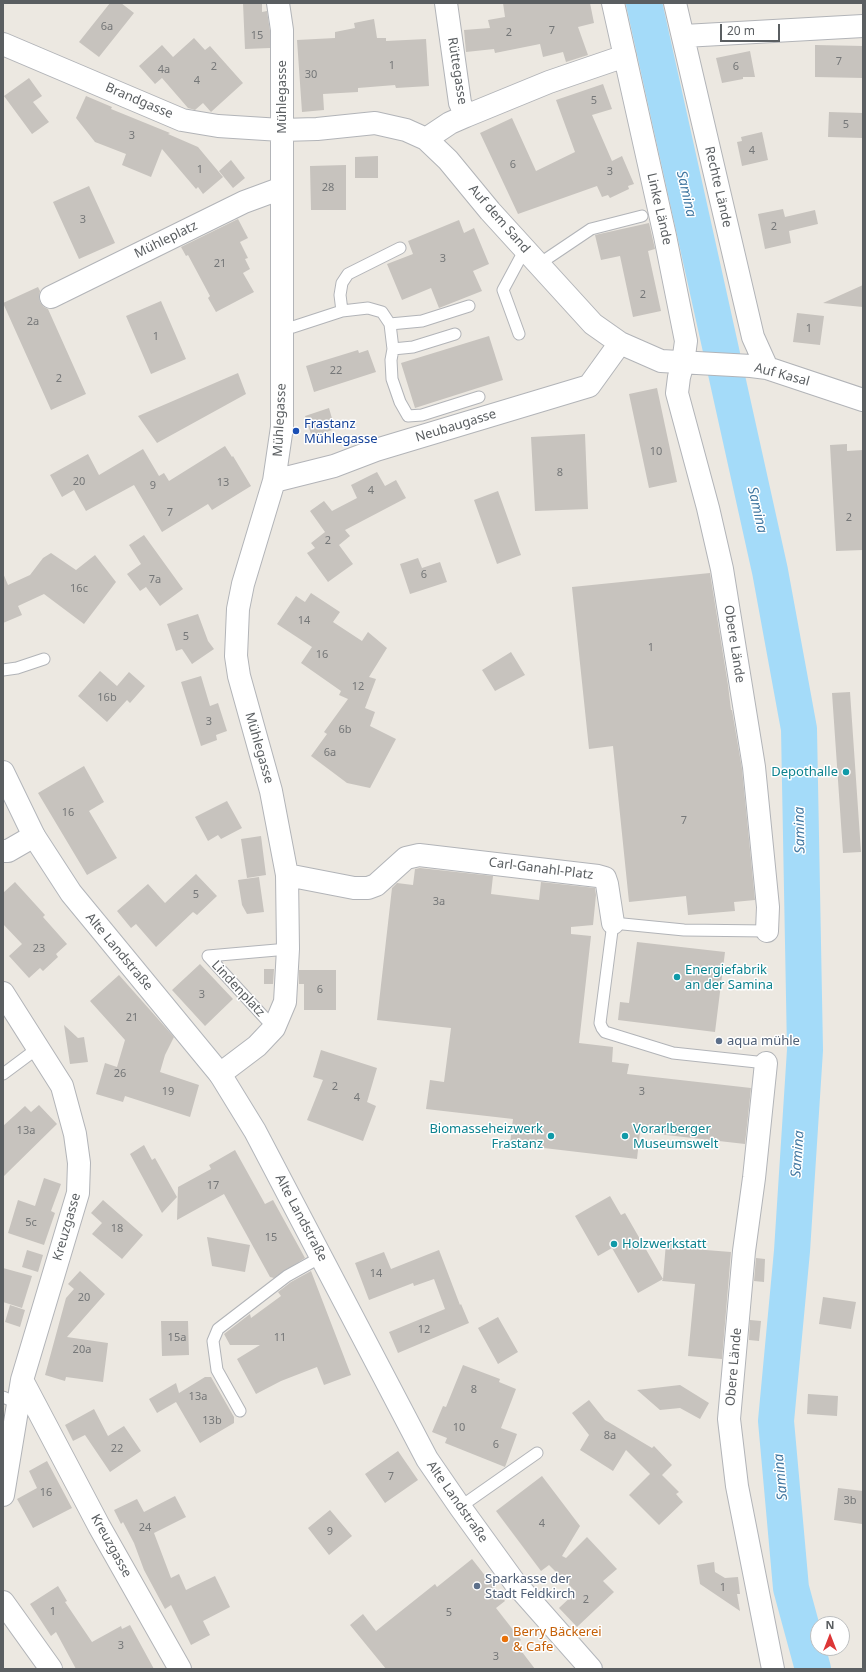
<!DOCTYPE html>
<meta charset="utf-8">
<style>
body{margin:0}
#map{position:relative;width:866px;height:1672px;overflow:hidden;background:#ece8e1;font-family:"Noto Sans",sans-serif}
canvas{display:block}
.frame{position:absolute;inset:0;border:4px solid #5a5e61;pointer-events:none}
.north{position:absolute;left:810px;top:1616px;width:40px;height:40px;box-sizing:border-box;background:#fff;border:1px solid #bdbfc0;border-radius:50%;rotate:0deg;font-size:11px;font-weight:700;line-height:16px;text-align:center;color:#5a5e61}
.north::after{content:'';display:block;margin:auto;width:14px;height:18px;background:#dc3637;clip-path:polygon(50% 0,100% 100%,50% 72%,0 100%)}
.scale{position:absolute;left:720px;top:24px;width:60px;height:18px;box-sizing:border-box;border:2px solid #5a5e61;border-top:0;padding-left:5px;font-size:12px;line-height:14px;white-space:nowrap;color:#5a5e61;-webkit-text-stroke:3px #fff;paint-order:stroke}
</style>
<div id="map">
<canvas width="866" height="1672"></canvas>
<div class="frame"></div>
<div class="north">N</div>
<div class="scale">20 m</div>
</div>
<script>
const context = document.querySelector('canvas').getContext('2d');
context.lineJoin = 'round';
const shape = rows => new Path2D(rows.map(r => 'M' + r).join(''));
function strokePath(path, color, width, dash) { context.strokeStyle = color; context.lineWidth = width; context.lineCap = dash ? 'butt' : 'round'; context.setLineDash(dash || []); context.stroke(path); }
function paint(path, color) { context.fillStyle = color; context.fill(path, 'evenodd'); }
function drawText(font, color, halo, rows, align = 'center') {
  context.font = font + ' "Noto Sans",sans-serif'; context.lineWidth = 3; context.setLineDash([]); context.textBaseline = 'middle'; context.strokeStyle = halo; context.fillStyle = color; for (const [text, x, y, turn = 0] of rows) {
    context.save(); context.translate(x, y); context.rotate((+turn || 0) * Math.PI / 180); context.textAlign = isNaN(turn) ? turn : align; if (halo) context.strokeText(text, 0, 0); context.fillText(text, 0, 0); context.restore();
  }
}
strokePath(shape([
 [644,3,770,571,799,729,805,1050,792,1251,776,1421,791,1588,813,1669]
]), '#a4dbf9', 36);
paint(shape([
 [110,3,121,3,134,13,99,57,79,42],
 [243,3,262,3,262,12,267,11,270,31,270,48,245,49],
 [503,3,590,3,594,23,578,27,588,55,566,62,563,52,543,57,540,44,495,53,494,49,466,52,464,30,490,28,488,20,505,17],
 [374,19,377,38,386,38,386,41,426,39,429,86,396,88,395,85,358,88,358,92,323,94,324,110,302,112,297,40,335,38,335,32,355,28,354,23],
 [194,38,205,50,210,46,243,83,211,112,203,103,195,110,188,108,162,78,155,84,139,66,162,45,173,57],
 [815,45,863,46,863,78,815,77],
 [750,51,755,77,743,77,743,79,722,83,716,58],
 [29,78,42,96,33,102,49,122,32,134,4,96],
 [603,84,612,109,592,115,612,161,622,156,634,184,628,186,629,189,610,198,608,195,602,197,597,186,518,214,480,133,512,118,536,171,575,152,556,100],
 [86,96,112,107,111,109,170,133,168,134,198,147,223,177,203,194,198,187,196,189,162,149,151,177,122,165,126,154,95,142,76,118],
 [829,112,863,113,863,138,828,137],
 [762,132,768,160,742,166,737,142,742,141,741,137],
 [378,156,378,178,355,178,355,157],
 [231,160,245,178,233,188,219,171],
 [346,165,346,210,311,210,310,166],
 [89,186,115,243,79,259,53,202],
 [783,209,785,217,815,210,818,224,789,231,791,243,765,249,758,214],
 [238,219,248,238,240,242,248,258,245,259,250,269,243,273,254,292,216,312,208,298,210,296,188,255,186,256,181,247],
 [459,220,464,233,474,228,489,264,473,271,482,291,439,308,431,288,402,300,387,264,413,254,408,241],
 [649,223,655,249,648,251,661,311,633,317,620,256,601,260,595,235],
 [863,285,863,307,823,303],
 [38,287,40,291,39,297,40,302,44,307,48,309,86,394,51,410,3,303],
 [161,301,186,359,151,374,126,316],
 [797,313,824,316,820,345,793,342],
 [489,336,503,380,415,408,401,363],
 [358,350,359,353,368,350,376,372,314,392,306,366],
 [238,373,246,394,157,443,138,416],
 [657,388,677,482,649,488,629,394],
 [329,408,335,429,312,437,305,416],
 [585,434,588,509,535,511,531,437],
 [847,444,847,451,863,450,863,550,836,551,830,445],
 [225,446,232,457,233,456,251,486,212,510,208,504,162,532,134,485,86,511,74,490,62,497,50,475,88,454,99,475,143,449,159,476,164,473,169,481],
 [377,472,385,486,396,480,406,498,345,530,350,536,339,545,353,564,328,582,307,553,315,548,311,543,325,532,310,511,324,501,332,511,357,498,351,485],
 [498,491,521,555,497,564,474,500],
 [144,535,183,589,160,606,146,587,140,591,127,574,141,564,129,545],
 [51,553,76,570,95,555,116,582,84,624,44,594,18,606,22,615,3,623,3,573,8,585,30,575,43,558],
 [418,558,422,568,440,562,447,582,410,594,400,564],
 [710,573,728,685,731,710,732,710,742,769,755,900,734,902,735,911,688,915,686,896,629,902,613,746,589,749,572,587],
 [311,593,340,612,333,622,362,641,368,632,387,648,369,677,376,679,365,708,375,712,370,726,396,739,370,788,347,783,311,756,327,734,324,732,348,699,339,695,341,691,301,663,312,647,277,624,296,596,305,602],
 [198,614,208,641,214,649,192,664,182,649,176,651,167,624],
 [511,652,525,675,495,691,482,670],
 [100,671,117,686,129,672,145,686,130,703,127,700,107,722,78,696],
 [201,676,210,706,218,703,227,731,216,735,217,740,201,746,181,682],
 [850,692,861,852,843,853,832,693],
 [84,766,104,802,89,811,117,858,87,875,38,793],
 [227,801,242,828,221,839,218,835,208,841,195,817],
 [261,836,266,875,247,878,241,839],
 [420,868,493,876,491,894,539,900,541,882,595,888,596,895,593,925,571,927,571,934,591,936,579,1043,613,1047,612,1062,629,1064,627,1074,751,1088,745,1144,640,1132,637,1159,510,1144,513,1119,426,1109,430,1080,444,1082,451,1028,377,1020,392,888,397,883,413,885,415,869],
 [196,874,217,896,197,915,193,912,156,947,136,924,131,928,117,911,148,884,165,903],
 [259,877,264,912,247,914,242,905,238,880],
 [15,882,45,915,43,917,67,944,56,954,58,957,43,971,40,968,29,978,9,956,22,944,3,924,3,893],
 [637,942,725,952,715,1032,618,1020,620,1002,629,1003],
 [200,964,233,999,205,1026,172,990],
 [264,969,274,969,273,984,264,984],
 [299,970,336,970,336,1010,304,1010,304,984,299,984],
 [119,975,174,1037,165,1055,160,1072,199,1085,190,1117,125,1096,123,1102,96,1094,105,1063,117,1067,125,1040,90,1001],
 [64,1025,78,1038,84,1037,88,1062,70,1064],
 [321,1050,377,1068,367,1102,376,1106,363,1141,307,1120,323,1080,313,1077],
 [39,1105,57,1124,3,1177,3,1126,25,1106,31,1112],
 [144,1145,152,1160,155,1158,177,1197,162,1213,130,1154],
 [235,1150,265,1204,273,1200,305,1258,274,1278,270,1277,224,1194,177,1220,178,1187,211,1169,209,1165],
 [44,1178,61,1184,51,1211,55,1213,44,1245,8,1233,18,1200,35,1206],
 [610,1196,621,1215,625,1213,663,1279,666,1243,693,1245,693,1249,731,1252,722,1359,688,1356,695,1284,662,1281,663,1279,638,1293,612,1248,598,1256,575,1216],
 [103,1200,143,1235,122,1259,92,1234,102,1223,91,1213],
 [207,1237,250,1245,245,1272,212,1266],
 [27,1250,43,1255,38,1272,22,1267],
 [439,1250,460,1305,461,1304,469,1323,398,1353,389,1332,445,1309,434,1279,414,1286,413,1283,369,1300,355,1263,384,1252,391,1269],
 [756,1258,765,1259,764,1282,754,1281],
 [3,1268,32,1276,22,1308,3,1302],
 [80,1271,105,1294,67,1337,108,1343,103,1382,66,1377,65,1381,45,1375,66,1298,74,1289,68,1284],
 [311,1271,351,1375,324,1385,317,1367,281,1381,256,1394,237,1359,260,1345,230,1345,224,1334,250,1314,251,1318,281,1296,278,1292,291,1282],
 [823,1297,856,1302,851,1329,819,1324],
 [10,1305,25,1310,20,1327,5,1322],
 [498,1317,518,1352,498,1364,478,1328],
 [750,1320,761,1321,759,1341,749,1340],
 [161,1321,188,1321,189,1355,162,1356],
 [463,1365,500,1379,499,1382,516,1389,501,1428,517,1434,505,1467,445,1443,447,1438,432,1432,443,1406,446,1407],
 [205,1377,211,1377,234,1417,234,1423,200,1443,176,1402,157,1413,149,1399,176,1383,179,1393],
 [680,1385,709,1403,700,1419,680,1408,660,1410,637,1390],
 [808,1394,838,1396,837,1416,807,1414],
 [589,1400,605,1420,652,1448,654,1446,672,1465,662,1475,679,1492,676,1494,683,1502,659,1525,629,1495,650,1474,626,1450,613,1471,580,1450,589,1435,572,1413],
 [94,1409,108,1436,124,1426,141,1451,110,1472,85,1435,73,1441,65,1425],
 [398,1451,418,1480,385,1503,365,1474],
 [47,1461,72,1508,33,1528,17,1499,37,1488,29,1471],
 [542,1476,580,1526,562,1556,566,1558,587,1537,617,1569,603,1581,614,1592,577,1627,559,1608,576,1592,549,1565,541,1571,496,1511],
 [838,1488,863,1491,862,1524,834,1520],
 [175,1496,186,1517,154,1533,171,1578,179,1574,186,1590,215,1576,230,1607,203,1621,210,1635,191,1645,171,1605,165,1609,144,1570,134,1543,123,1522,121,1524,114,1510,137,1499,144,1512],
 [330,1510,352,1536,329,1555,308,1528],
 [472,1559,505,1601,496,1608,521,1640,516,1644,535,1669,386,1669,350,1625,363,1614,376,1631,435,1584,437,1587],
 [714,1562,715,1572,725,1578,738,1577,740,1594,737,1594,740,1611,700,1584,697,1565],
 [58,1586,67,1601,65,1602,92,1642,121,1626,122,1629,130,1625,154,1669,76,1669,56,1632,51,1636,30,1604]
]), '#c7c3be');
const service = shape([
 [539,264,591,229,642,216],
 [342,311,340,295,342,283,348,274,400,248],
 [390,324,422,321,469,306],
 [282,328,293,327,342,311,368,308,382,312,390,324,393,349,391,360,392,379,400,402,408,416,422,415,479,397],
 [519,334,503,290,525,249],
 [393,349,413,347,455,334],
 [3,670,17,668,44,659],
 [274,1028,208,956,288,949],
 [766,1063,673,1053,605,1032,602,1028,600,1023,613,923,684,930,767,931],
 [3,1074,38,1048],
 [3,1397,17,1403],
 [240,1411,217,1370,213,1341,218,1329,287,1276,321,1257],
 [460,1507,537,1453]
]);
const minor = shape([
 [613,3,665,236,686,341,683,363,679,377,677,393,708,508,722,569,754,767,768,907,767,931],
 [675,3,753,337,767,368],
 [684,36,863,26],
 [3,44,182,120,218,126,281,130,317,129,375,123,406,130,426,139,448,160,490,211,593,324,620,343,661,361,751,366,767,368,863,400],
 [466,116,549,82,625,56],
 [426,139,450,123,466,116,460,103,446,3],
 [51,297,244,202,282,188],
 [274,481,334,466,376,450,589,386,620,343],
 [3,851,8,851,34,836],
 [287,875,354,888,368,888,376,885,406,858,419,855,598,876,605,878,607,884,613,923],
 [3,993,62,1086,75,1134,79,1163,78,1193,22,1380,3,1495],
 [766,1063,754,1178,744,1251,729,1419,737,1486,773,1669],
 [220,1074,257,1046,274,1028,285,1002,288,949,287,875,271,791,239,676,236,656,238,609,243,584,274,481,282,427,282,30,278,3],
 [22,1380,99,1526,180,1669],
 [3,1602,51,1669]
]);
const secondary = shape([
 [3,772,34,836,71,893,220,1074,255,1131,427,1459,460,1507,515,1583,591,1669]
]);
strokePath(service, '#b2b4b8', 13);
strokePath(minor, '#b2b4b8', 24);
strokePath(secondary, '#b3b6bb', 24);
strokePath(service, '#fff', 11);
strokePath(minor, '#fff', 22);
strokePath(secondary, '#fff', 22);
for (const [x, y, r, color] of [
 [296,431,4,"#1a4fb4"],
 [846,772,4,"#0f9aa8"],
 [677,977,4,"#0f9aa8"],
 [719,1041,4,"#5c6f8a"],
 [551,1136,4,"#0f9aa8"],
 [625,1136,4,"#0f9aa8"],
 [614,1244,4,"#0f9aa8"],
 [477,1586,4,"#5c6f8a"],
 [505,1639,4,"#e8710a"]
]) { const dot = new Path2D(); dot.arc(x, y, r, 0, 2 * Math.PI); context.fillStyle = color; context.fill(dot); strokePath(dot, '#fff', 1.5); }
drawText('11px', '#757778', null, [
 ["6a",107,27],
 ["7",552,31],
 ["2",509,33],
 ["15",257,36],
 ["7",839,62],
 ["1",392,66],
 ["2",214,67],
 ["6",736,67],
 ["4a",164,70],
 ["30",311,75],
 ["4",197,81],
 ["5",594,101],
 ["5",846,125],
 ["3",132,136],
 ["4",752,151],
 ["6",513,165],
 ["1",200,170],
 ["3",610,172],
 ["28",328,188],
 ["3",83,220],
 ["2",774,227],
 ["3",443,259],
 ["21",220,264],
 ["2",643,295],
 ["2a",33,322],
 ["1",809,329],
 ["1",156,337],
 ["22",336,371],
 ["2",59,379],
 ["10",656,452],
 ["8",560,473],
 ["20",79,482],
 ["13",223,483],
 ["9",153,486],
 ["4",371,491],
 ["7",170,513],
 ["2",849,518],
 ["2",328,541],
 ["6",424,575],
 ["7a",155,580],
 ["16c",79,589],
 ["14",304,621],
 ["5",186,637],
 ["1",651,648],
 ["16",322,655],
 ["12",358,687],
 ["16b",107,698],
 ["3",209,722],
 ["6b",345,730],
 ["6a",330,753],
 ["16",68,813],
 ["7",684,821],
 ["5",196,895],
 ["3a",439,902],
 ["23",39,949],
 ["6",320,990],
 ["3",202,995],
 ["21",132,1018],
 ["26",120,1074],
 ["2",335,1087],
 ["19",168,1092],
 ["3",642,1092],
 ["4",357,1098],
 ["13a",26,1131],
 ["17",213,1186],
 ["5c",31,1223],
 ["18",117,1229],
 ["15",271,1238],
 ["14",376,1274],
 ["20",84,1298],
 ["12",424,1330],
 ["15a",177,1338],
 ["11",280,1338],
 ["20a",82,1350],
 ["8",474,1390],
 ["13a",198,1397],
 ["13b",212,1421],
 ["10",459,1428],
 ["8a",610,1436],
 ["6",496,1445],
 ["22",117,1449],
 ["7",391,1477],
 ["16",46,1493],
 ["3b",850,1501],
 ["4",542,1524],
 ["24",145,1528],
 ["9",330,1532],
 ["1",723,1588],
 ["2",586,1600],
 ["1",53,1612],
 ["5",449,1613],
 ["3",121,1646],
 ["3",496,1657]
]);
drawText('13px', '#5a5e61', '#fff', [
 ["Rüttegasse",457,71,81],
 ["Mühlegasse",282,97,-90],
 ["Brandgasse",139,101,23],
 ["Rechte Lände",718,187,77],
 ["Linke Lände",659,209,77],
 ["Auf dem Sand",499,219,49],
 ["Mühleplatz",166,240,-26],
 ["Auf Kasal",782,375,15],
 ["Mühlegasse",280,420,-87],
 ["Neubaugasse",456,426,-17],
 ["Obere Lände",734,644,81],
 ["Mühlegasse",259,748,74],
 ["Carl-Ganahl-Platz",541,869,7],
 ["Alte Landstraße",119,952,50],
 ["Lindenplatz",238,989,47],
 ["Alte Landstraße",301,1218,62],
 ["Kreuzgasse",67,1227,-74],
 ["Obere Lände",734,1367,-85],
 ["Alte Landstraße",457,1502,55],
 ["Kreuzgasse",111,1546,61]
]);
drawText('13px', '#164399', '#fff', [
 ["Frastanz",304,424],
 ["Mühlegasse",304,439]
], 'left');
drawText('13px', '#0d838f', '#fff', [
 ["Depothalle",838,772,"right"],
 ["Energiefabrik",685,970],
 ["an der Samina",685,985],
 ["Biomasseheizwerk",543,1129,"right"],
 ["Frastanz",543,1144,"right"],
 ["Vorarlberger",633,1129],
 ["Museumswelt",633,1144],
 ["Holzwerkstatt",622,1244]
], 'left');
drawText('13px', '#4e5e75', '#fff', [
 ["aqua mühle",727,1041],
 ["Sparkasse der",485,1579],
 ["Stadt Feldkirch",485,1594]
], 'left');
drawText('13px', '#c56008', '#fff', [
 ["Berry Bäckerei",513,1632],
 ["& Cafe",513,1647]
], 'left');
drawText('italic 14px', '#4177a1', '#fff', [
 ["Samina",686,194,77],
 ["Samina",757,510,77],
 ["Samina",800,830,-91],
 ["Samina",798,1154,-86],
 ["Samina",781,1477,-95]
]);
</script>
